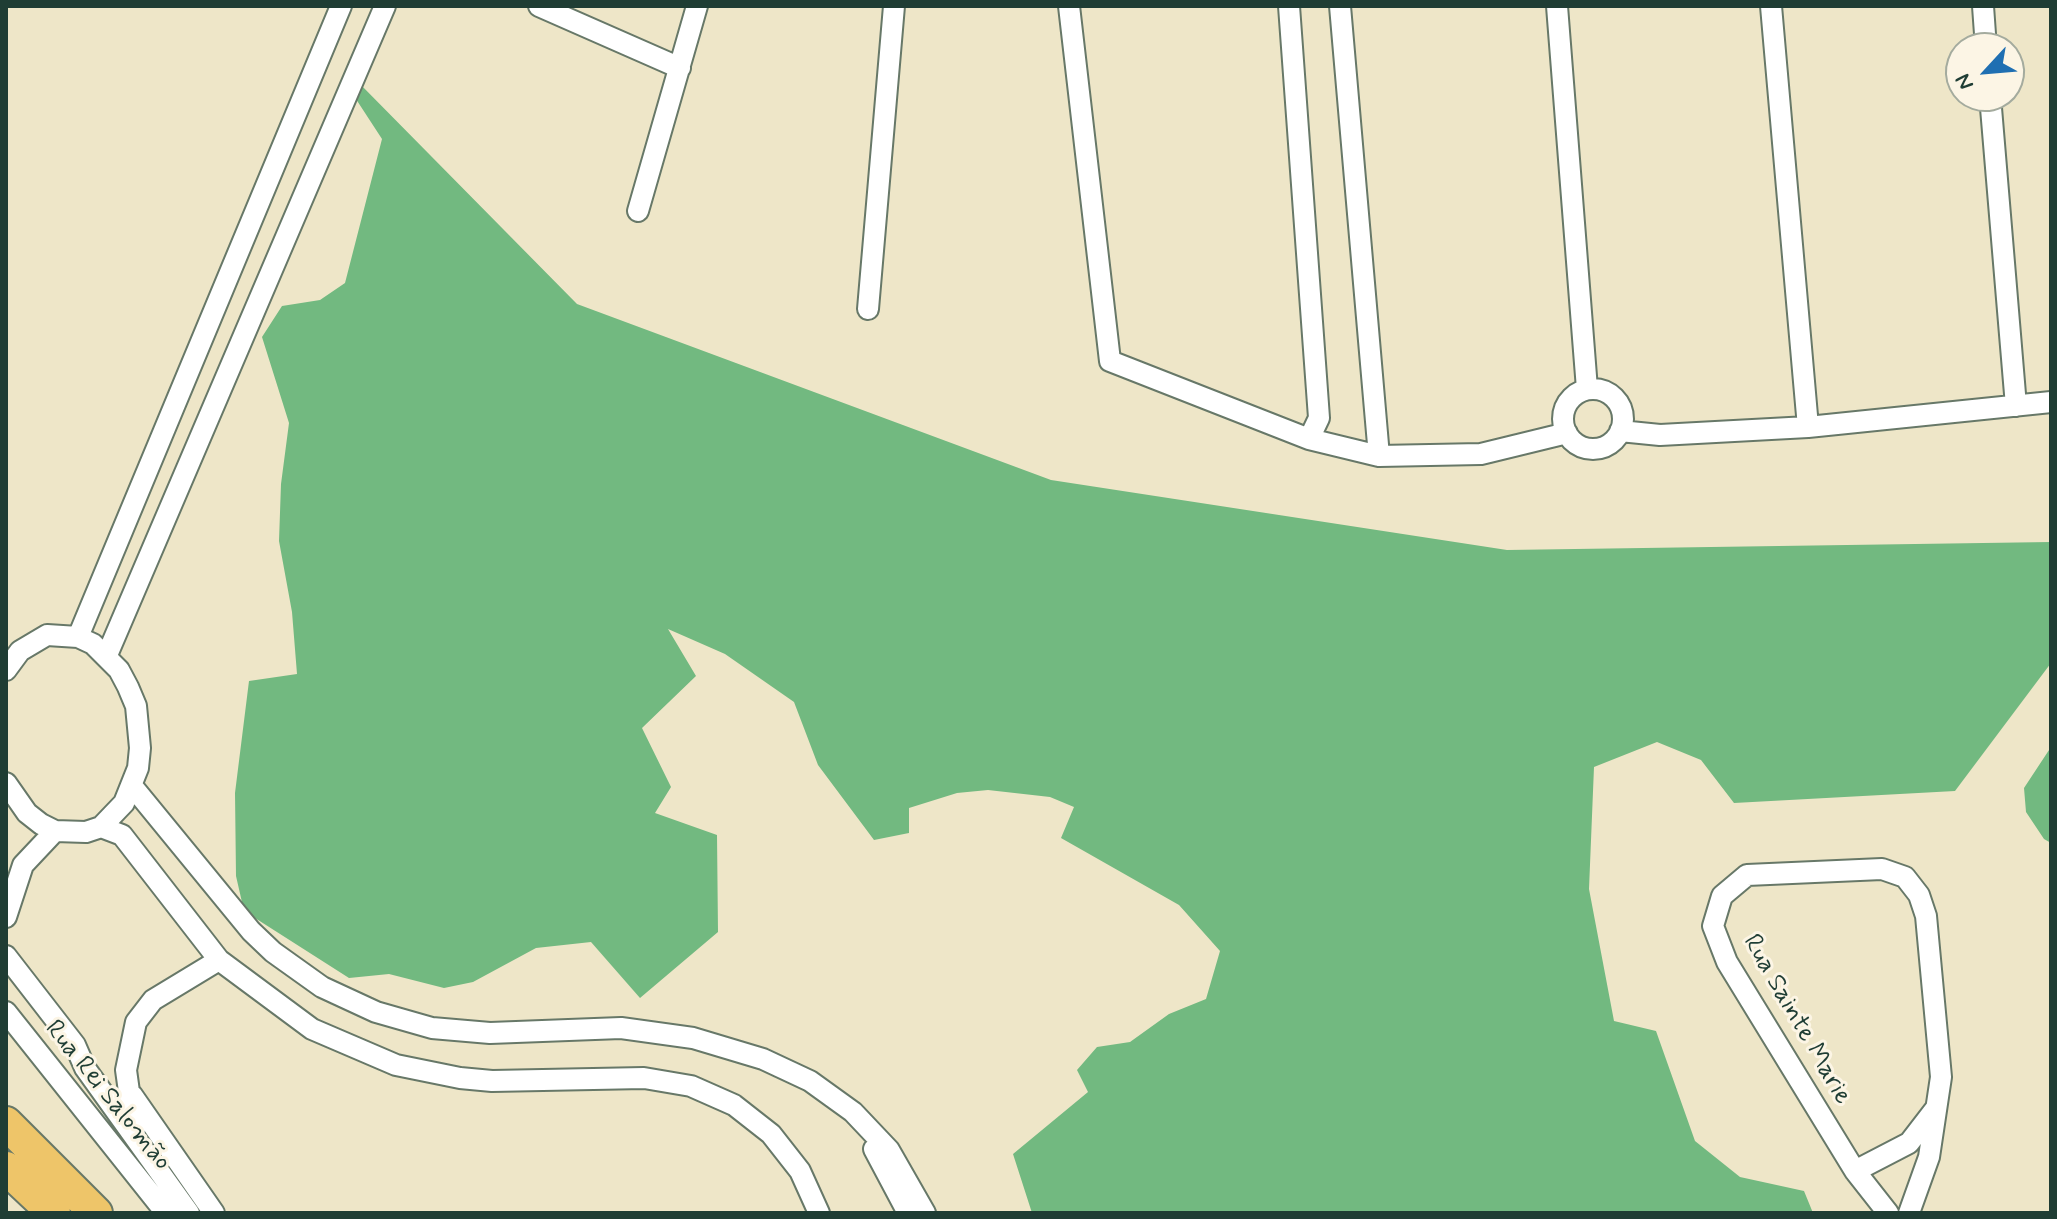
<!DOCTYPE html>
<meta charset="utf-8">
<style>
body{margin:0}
#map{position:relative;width:2057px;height:1219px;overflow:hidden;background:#eee6c8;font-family:Mynerve,sans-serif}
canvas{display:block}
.frame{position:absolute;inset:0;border:8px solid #1f3d34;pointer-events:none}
.north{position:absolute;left:1945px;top:32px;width:80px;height:80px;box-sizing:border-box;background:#fcf5e5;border:2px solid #a4ab9e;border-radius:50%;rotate:244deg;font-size:22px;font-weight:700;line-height:32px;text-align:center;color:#1f3d34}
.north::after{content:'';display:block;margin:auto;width:28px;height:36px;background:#1f6fb2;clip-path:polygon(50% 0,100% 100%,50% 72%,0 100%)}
</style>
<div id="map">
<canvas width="2057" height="1219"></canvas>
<div class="frame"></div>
<div class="north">N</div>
</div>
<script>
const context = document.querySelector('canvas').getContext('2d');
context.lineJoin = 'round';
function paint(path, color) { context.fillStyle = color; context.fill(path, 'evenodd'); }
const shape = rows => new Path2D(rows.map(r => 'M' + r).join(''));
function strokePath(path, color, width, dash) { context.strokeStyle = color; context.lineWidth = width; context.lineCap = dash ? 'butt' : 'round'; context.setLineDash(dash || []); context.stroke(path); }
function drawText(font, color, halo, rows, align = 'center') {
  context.font = font + ' Mynerve,sans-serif'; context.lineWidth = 6; context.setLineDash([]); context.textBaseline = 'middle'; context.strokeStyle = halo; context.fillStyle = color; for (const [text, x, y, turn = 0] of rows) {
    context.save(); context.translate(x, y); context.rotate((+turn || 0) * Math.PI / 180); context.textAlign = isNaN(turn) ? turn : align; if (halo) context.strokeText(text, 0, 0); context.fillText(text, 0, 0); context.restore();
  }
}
paint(shape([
 [358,82,577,304,1051,480,1507,550,2051,542,2051,663,1955,791,1734,803,1701,760,1657,742,1594,767,1589,889,1614,1021,1656,1031,1695,1141,1740,1177,1804,1191,1813,1213,1032,1213,1013,1154,1088,1092,1077,1070,1097,1047,1130,1042,1169,1014,1206,999,1220,951,1179,905,1061,838,1074,807,1050,797,988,790,957,793,909,808,909,833,874,840,818,765,794,702,725,654,668,629,696,676,642,728,671,787,655,813,717,835,718,932,640,998,591,942,536,948,473,982,444,988,389,974,349,978,244,911,236,876,235,793,249,681,297,674,292,612,279,541,281,484,289,423,262,337,282,306,320,300,345,283,382,139,352,93],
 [2051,747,2051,843,2044,839,2026,812,2024,788]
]), '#72b980');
const minor = shape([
 [539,6,680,68],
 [1069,6,1110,361,1309,439,1379,456,1481,454,1567,433],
 [1289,6,1319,418,1309,439],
 [1340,6,1379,456],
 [1557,6,1587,389],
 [1771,6,1808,427],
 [1983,6,1986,48],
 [1990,96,2016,406],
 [638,211,697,6],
 [868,309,894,6],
 '1563 419a30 30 0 1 1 60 0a30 30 0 1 1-60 0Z',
 [1620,431,1660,435,1808,427,2051,402],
 [78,637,341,6],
 [107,655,385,6],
 [6,670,20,651,47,635,78,637,93,644,119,670,128,687,136,706,140,748,138,768,124,803,101,827,86,832,55,831,41,824,27,813,6,783],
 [133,787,251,931,273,952,322,987,376,1012,432,1028,490,1033,621,1028,693,1038,763,1059,810,1081,853,1112,889,1150,925,1213],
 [101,827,122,835,219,960,312,1029,396,1065,460,1078,492,1081,644,1078,691,1086,734,1105,771,1134,800,1171,819,1213],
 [6,917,23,865,55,831],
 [6,956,75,1045,85,1068,189,1213],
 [6,1012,166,1213],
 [132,1095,214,1213],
 [135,1135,126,1070,136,1022,153,1000,219,960],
 [874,1149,908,1213],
 [1855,1171,1909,1143,1936,1108],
 [1888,1213,1855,1171,1727,962,1713,926,1722,896,1747,875,1882,869,1905,877,1919,895,1926,916,1941,1077,1929,1157,1909,1213]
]);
const primary = shape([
 [6,1123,96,1213],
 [6,1168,54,1213]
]);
strokePath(minor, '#677868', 24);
strokePath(primary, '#677868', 36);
strokePath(minor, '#fff', 20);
strokePath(primary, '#eec569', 32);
drawText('26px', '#1f3d34', '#fcf5e5', [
 ["Rua Sainte Marie",1796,1020,60],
 ["Rua Rei Salomão",107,1096,51]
]);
</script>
